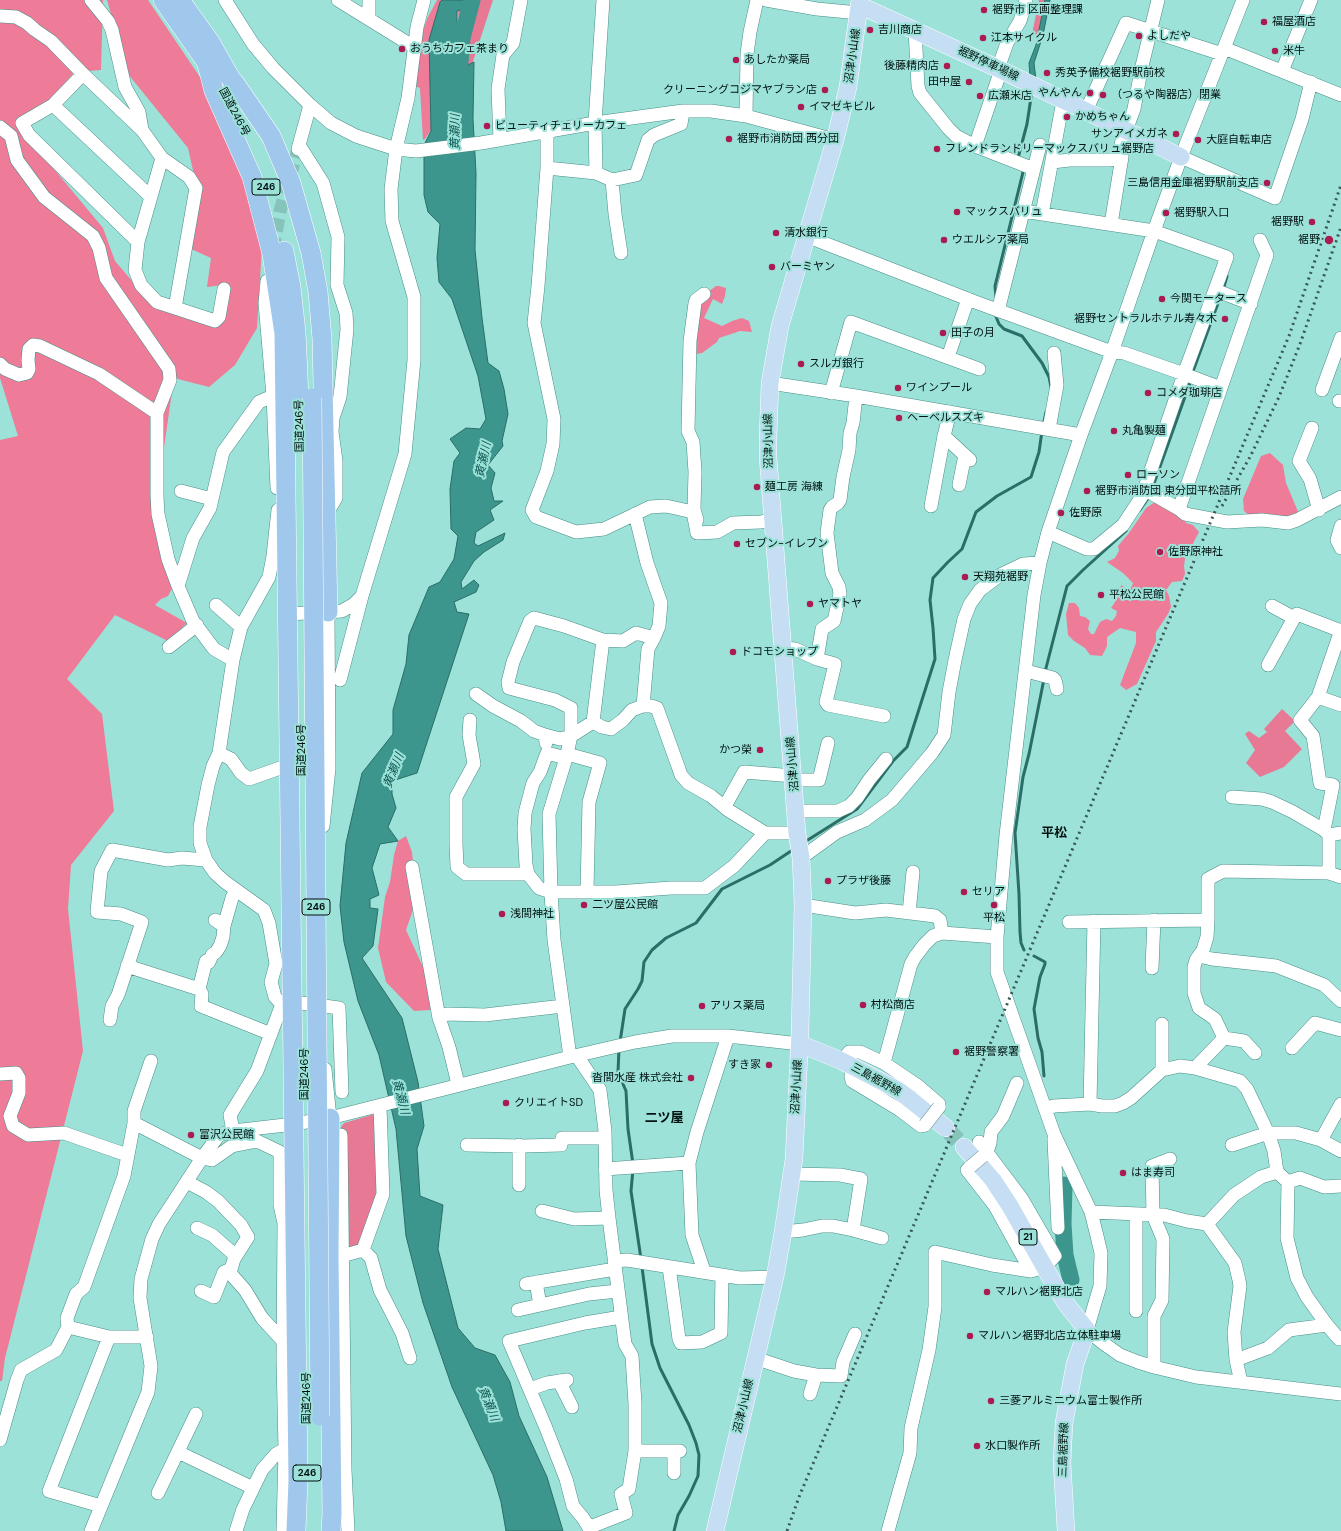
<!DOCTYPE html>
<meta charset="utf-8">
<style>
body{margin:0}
canvas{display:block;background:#9ce2d9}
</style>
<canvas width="1341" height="1531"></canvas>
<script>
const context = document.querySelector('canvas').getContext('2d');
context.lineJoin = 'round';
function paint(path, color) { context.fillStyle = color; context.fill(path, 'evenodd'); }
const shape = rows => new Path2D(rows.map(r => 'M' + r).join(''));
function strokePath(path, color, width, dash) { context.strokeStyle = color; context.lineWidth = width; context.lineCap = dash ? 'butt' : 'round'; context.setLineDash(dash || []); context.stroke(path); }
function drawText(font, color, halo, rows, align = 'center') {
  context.font = font + ' "DM Sans","Noto Sans JP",sans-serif'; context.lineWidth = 4; context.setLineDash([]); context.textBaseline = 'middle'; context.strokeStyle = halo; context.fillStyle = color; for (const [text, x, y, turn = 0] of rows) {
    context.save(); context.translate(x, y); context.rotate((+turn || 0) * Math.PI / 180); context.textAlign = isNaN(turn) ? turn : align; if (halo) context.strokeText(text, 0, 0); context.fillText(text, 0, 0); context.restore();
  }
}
paint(shape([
 [478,0,493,0,463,92,459,85,461,56,466,39,459,23,458,11,466,8],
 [1039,0,1049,0,1038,35,1032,34],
 [1282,709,1295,721,1285,731,1302,749,1284,767,1260,777,1246,763,1255,750,1245,734,1249,731,1259,738,1267,732,1264,729],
 [375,1114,382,1188,364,1249,340,1253,339,1130,344,1123]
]), '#e87994');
paint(shape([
 [0,0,103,0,101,70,75,72,45,104,17,121,29,139,103,228,115,261,156,309,194,320,218,324,222,285,207,287,211,258,191,249,198,193,188,148,128,74,107,0,148,0,206,86,246,180,262,247,257,328,235,365,209,387,174,378,157,496,176,581,168,596,161,599,155,605,187,623,168,641,115,615,67,679,102,714,114,811,71,865,68,909,83,1051,5,1358,2,1381,0,1381,0,440,18,436,0,378],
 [437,0,443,0,430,80,431,130,425,139,423,140,420,88,412,85,418,44,428,17],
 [716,286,719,286,726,288,725,296,722,304,713,299,704,318,722,326,732,321,742,318,749,321,752,332,740,331,719,338,717,342,702,353,691,355,694,316,708,292],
 [1270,453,1283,465,1286,483,1299,514,1290,518,1250,516,1244,511,1243,499,1261,456],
 [1155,502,1182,515,1186,523,1193,525,1199,532,1185,559,1184,566,1185,574,1182,581,1172,582,1166,590,1169,596,1171,607,1168,614,1156,632,1156,641,1137,684,1126,690,1120,685,1136,643,1136,632,1120,628,1107,637,1107,646,1102,656,1090,655,1085,648,1074,641,1068,635,1066,614,1069,603,1075,603,1079,608,1080,616,1085,617,1090,621,1088,629,1091,634,1094,634,1100,622,1106,619,1112,621,1116,616,1117,611,1111,608,1119,596,1121,585,1130,591,1133,583,1123,573,1107,562,1115,558,1119,551,1118,546,1129,533,1146,508],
 [406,836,412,852,417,898,406,930,424,969,429,989,431,1010,414,1011,386,982,378,948,385,897,390,882,394,855,398,841]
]), '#ee7b97');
const water = shape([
 [442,0,476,0,470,7,457,11,457,22,465,38,459,46,455,86,463,91,468,65,474,62,473,119,476,173,475,250,482,318,488,363,499,371,504,389,508,414,502,441,503,446,488,465,495,473,491,488,494,501,503,501,490,510,494,520,476,532,474,543,478,546,505,533,503,540,484,552,474,561,461,582,462,589,474,580,479,585,476,592,454,602,457,612,469,614,417,773,392,781,392,794,396,808,388,827,398,841,380,844,372,868,379,895,370,899,370,908,378,909,373,946,362,958,402,1018,418,1082,424,1126,417,1149,420,1196,443,1205,438,1249,458,1328,475,1348,495,1355,510,1382,519,1416,547,1477,563,1531,506,1531,501,1502,493,1475,452,1387,423,1303,406,1236,396,1129,379,1055,358,1001,344,942,340,906,346,843,362,773,393,734,393,710,406,664,409,635,429,587,440,582,454,559,458,536,451,529,450,489,454,461,460,453,450,439,466,428,480,429,486,419,478,376,452,299,439,282,437,258,440,224,428,212,424,195,424,145,431,131,429,40,440,2,442,0],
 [1045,0,1050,0,1043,35,1034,63,1036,80,1030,77,1029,63,1036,45,1045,0]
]);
paint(water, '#3d968d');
strokePath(water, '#2b6e67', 1);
strokePath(shape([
 [1018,158,1027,124,1032,91],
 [1223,290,1227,276],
 [996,297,995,286,1024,168],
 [995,314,999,324,1004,329,1022,336,1042,363,1049,377,1051,387],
 [1192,374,1221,295],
 [1043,426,1046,412],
 [1152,489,1191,380],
 [1140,510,1149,497],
 [1045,672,1067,586,1083,570,1126,531],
 [803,843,857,809,893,761,907,747,935,659,933,628,930,600,933,578,948,562,962,549,976,512,997,496,1031,477,1039,452,1042,431],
 [1024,950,1021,943,1020,932,1019,894,1015,833,1023,777,1029,754,1044,679],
 [1034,956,1045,962,1045,964,1040,977,1034,1009,1038,1038,1042,1052,1044,1076],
 [620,1042,625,1009,638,989,642,981,644,962,652,950,666,938,696,923,722,889,770,865,794,849],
 [619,1049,618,1072,626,1091,628,1129,633,1164],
 [633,1169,631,1191,641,1259],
 [642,1267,652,1344,660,1368,689,1425,696,1443,699,1455,698,1476,689,1496,678,1515,674,1531]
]), '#2b6e67', 3);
strokePath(shape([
 [456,110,462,38,472,0],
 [1064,1185,1063,1224,1065,1255,1071,1280]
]), '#3d968d', 17);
strokePath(shape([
 [273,250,280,211,298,149]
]), '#85c3bb', 13, [13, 6]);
strokePath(shape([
 [946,1128,964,1147]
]), '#85c3bb', 17, [17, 8]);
const minor = shape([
 [91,0,108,21,112,30,125,87,139,112,142,130,162,158,189,177,196,188,175,308],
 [225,0,253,44,273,68,310,105,331,123,356,136,396,149,416,151,481,143,595,123,683,111,711,111,746,116,835,140],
 [338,0,414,47],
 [603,0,595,123,596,173,612,180],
 [766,0,817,9,859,13],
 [1026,0,1020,21,1007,43,1000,63,1001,70,975,146,1034,169],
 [1243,0,1181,157,1154,231,1112,352,1081,435,1048,532,1040,563,1034,595,1006,835,997,937,997,972,1054,1134,1091,1212,1097,1236,1101,1253,1100,1286,1087,1330,1103,1343,1120,1355,1138,1362,1154,1367,1196,1377,1341,1394],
 [0,16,16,17,27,23,35,30,51,41,83,74],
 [369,19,369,0],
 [915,30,918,86,920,93,948,128,956,136,975,146],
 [1224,48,1341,95],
 [1282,71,1311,0],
 [53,105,150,196],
 [1086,111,1126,23,1222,54],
 [746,116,747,54,750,32,757,0],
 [0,127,11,136,17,160,44,197,93,236,99,248,106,278,169,369,170,380,157,413],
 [547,132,547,168,538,286,534,323,554,419,553,444,547,471,532,510,536,517,576,532,604,529,650,507,666,506,693,512,697,533,717,532,733,523,761,522,773,519],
 [500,140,498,89,503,55,513,43,521,0],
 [299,145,323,183,338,237,337,285,346,313,347,329,340,397,333,418,332,432,336,461,336,498,326,515],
 [298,149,310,105],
 [1181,157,1275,198,1302,119,1311,82],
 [162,158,138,242,135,270,141,285,157,302,215,321,219,317,224,289],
 [1052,162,1070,160,1110,160,1122,157],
 [547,168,596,173],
 [1023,211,1154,231,1227,257,1184,374,1221,388],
 [1042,214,1063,101],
 [1111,224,1122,157,1121,144,1134,109,1141,70,1158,0],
 [806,236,978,303,1112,352,1124,353,1184,374,1142,496,1123,525,1094,549,1087,549,1048,532],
 [138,242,29,135,22,123,53,105,83,74,142,130],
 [621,253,615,214,612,180,636,175,648,140,654,135,681,124,683,111],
 [267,281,265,303,273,396,277,488],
 [1215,290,1251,304],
 [999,311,1000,303,1040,145],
 [948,357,968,299],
 [0,364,5,369,19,375,27,373,29,369,28,360,29,349,33,345,40,346,99,374,157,413,157,496,158,514,168,559,178,586,193,621,214,649,233,660],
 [770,383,856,396,1081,435],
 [1322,390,1341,338],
 [831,393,851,322,979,369],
 [1339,401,1341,401],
 [1312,428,1299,461,1310,479,1319,510],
 [1049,429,1057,385,1054,353],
 [944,436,970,460],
 [959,485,965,455],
 [1144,489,1179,509,1267,255,1260,240],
 [181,491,212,499],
 [931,506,944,436,950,412],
 [1179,509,1185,514,1227,522,1262,520,1288,523,1297,520,1341,497],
 [278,510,273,556,269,577,241,627,233,660,219,753,213,766,208,785,200,827,200,843,206,860,215,873,225,882,264,910,269,923,276,964,271,982,275,997,282,1004,293,1002,339,1008,342,1092],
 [635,514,647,563,661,603,659,626,654,638],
 [697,520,694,509,695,472,693,442,688,431,690,341,695,303,696,300,704,294],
 [1341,526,1337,540,1341,548],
 [178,586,193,538,210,508,223,452,259,402,273,396],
 [216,605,241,627],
 [1272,606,1294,618,1297,614,1341,631],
 [288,614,342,611,354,604,362,596,405,454,414,360,414,297,392,221,391,189,396,149,408,98,417,27,424,0],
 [169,647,197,625],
 [784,648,795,649,817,659,822,629,834,621,840,594,839,587,832,573,827,533,830,510,832,507,838,503,840,500,843,477,849,450,850,433,853,423,856,396],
 [817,659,835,664,826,702,828,705,884,716],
 [1268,665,1294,618],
 [1026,671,1053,678,1055,680,1057,689],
 [340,680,362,596],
 [476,694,493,706,521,721,534,731,545,735,546,743],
 [1318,697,1341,705],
 [470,720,469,735,474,764,456,797,456,843,457,867,466,874,528,874,539,888,551,892,616,892,671,888,705,888,734,866,765,833,797,833],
 [593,722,603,640],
 [545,735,560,739,571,736,593,722,602,727,611,729,623,720,632,710,643,706,651,706,657,708,679,769,681,775,688,783,711,796,728,810,765,833],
 [219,753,231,759,241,773,249,779,283,767,322,768],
 [567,754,600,763,589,802,587,891],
 [794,780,819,780,828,743],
 [1232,797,1262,799,1272,802,1293,812,1324,830],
 [725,806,744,772,794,776],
 [797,811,838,811,849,806,857,798,869,780,886,759],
 [323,826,329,768,328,612],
 [1329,835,1341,833],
 [801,858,837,832,865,820,892,800,932,753,944,735,949,692,955,660,964,619,970,604,980,590,1000,575,1023,564,1040,563],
 [412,867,439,1018],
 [1329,873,1329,835,1324,830,1333,785,1320,783,1313,736,1300,720,1318,697,1341,630],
 [528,874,526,865,524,829,525,813,533,783,540,772,547,753,566,758],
 [803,905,855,913,886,910,935,916,940,920,942,933],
 [909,913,913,872],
 [1069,922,1208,920],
 [224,926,232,898,236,890],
 [1199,956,1212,959,1276,966,1324,985,1341,1001],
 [127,966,199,989,202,994,201,1006,271,1034],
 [1152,968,1154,920],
 [199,989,206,961,209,962,212,955,216,952,220,946,223,937,224,926,215,920],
 [110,1020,112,1006,118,995,142,922,121,914,97,912,101,871,112,850,168,860,182,858,206,860],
 [1224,1038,1244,1041,1255,1053],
 [1292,1048,1315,1023,1341,1030],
 [577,1056,600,1090,605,1131,606,1190,609,1218,625,1344,632,1356,635,1404,635,1451,631,1476,629,1489,621,1494,626,1513,590,1527],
 [570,1057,554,940,551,892,549,814,566,758,571,736,571,708,555,700,509,688,508,682,513,662,530,621,534,618,564,626,603,640,623,641,636,633,654,638,648,649,643,706],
 [842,1061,849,1052,860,1052,884,1063,918,1086,939,1104,939,1107],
 [884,1063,911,964,915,957,924,945,933,936,942,933,997,937],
 [855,1068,851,1076,852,1081,900,1110,921,1126,925,1125],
 [1195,1068,1224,1038,1215,1019,1199,1008,1194,993,1194,967,1196,960,1203,950,1207,937,1208,920,1208,879,1223,871,1329,873,1341,877],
 [325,1069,330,1118],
 [1162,1070,1162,1024],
 [0,1074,16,1073,19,1078,19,1093,10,1116,13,1126,28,1135,64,1133,127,1155],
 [458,1084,449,1047,439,1018,447,1014,485,1015,563,1006],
 [1090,1104,1094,921],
 [1045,1109,1054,1106,1090,1104,1102,1106,1115,1106,1123,1103,1131,1098,1162,1070,1180,1066,1195,1068,1240,1081,1247,1089,1268,1133,1274,1151,1277,1172],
 [134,1123,202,1158,212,1160,232,1146,257,1141,280,1152,280,1205,284,1223,283,1359,285,1449,283,1531],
 [233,1131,230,1115,257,1071,282,1004],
 [341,1135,345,1470,348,1531],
 [1054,1140,1058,1228],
 [1321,1140,1341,1151],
 [467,1145,523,1146,561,1145,562,1138,605,1138],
 [519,1145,519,1185],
 [1232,1145,1268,1133,1296,1133,1321,1140,1341,1104],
 [983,1156,987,1152,990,1143,991,1132,1003,1116,1017,1083],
 [970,1167,967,1170,995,1206,1031,1271],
 [605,1169,689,1163],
 [792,1174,840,1175,861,1179,853,1230],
 [187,1182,206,1192,218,1201,241,1225,248,1237,234,1259,230,1273,245,1290,262,1318,283,1341],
 [1288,1182,1300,1178,1324,1187,1341,1186],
 [542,1211,574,1219,609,1218],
 [1091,1212,1164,1215,1187,1221,1207,1224],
 [1136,1214,1136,1311],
 [197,1228,212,1235,236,1256],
 [783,1232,803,1230,822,1226,833,1226,853,1230,882,1238],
 [363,1250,371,1258,380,1290,402,1333,410,1358],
 [335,1256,342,1256,363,1250,383,1194,380,1106],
 [614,1261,627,1260,740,1278,775,1277],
 [669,1267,679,1339,681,1343,702,1342,721,1333,722,1276],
 [704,1271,692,1235,689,1163,697,1132,728,1036],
 [536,1282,540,1305],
 [526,1284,615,1269],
 [201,1291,214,1297,224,1272,231,1269],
 [518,1310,589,1294,618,1291],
 [68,1327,109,1337,147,1337],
 [755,1358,794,1371,816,1375,841,1376,843,1362,855,1334],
 [1236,1360,1268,1348,1289,1330,1327,1325],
 [1154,1367,1154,1316,1162,1300,1163,1239,1153,1215,1152,1166,1170,1159],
 [559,1381,572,1407],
 [1241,1382,1236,1360,1234,1332,1240,1286,1239,1280,1235,1263,1207,1224,1234,1195,1261,1177,1277,1172,1288,1182,1287,1238,1297,1278,1307,1297,1327,1325,1339,1339,1341,1339],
 [530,1389,547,1383,567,1380],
 [810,1394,816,1375],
 [0,1440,17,1380,21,1370,56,1350,68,1327,67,1318,76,1294,84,1287,124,1176,134,1123,134,1111,151,1061],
 [635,1451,680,1451],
 [674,1451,674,1473],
 [178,1452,253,1488],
 [158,1493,196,1414],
 [101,1506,49,1491,109,1337],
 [91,1531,148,1392,151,1366,140,1298,141,1279,152,1239,159,1224,202,1158,219,1135,233,1131,294,1124,330,1118,570,1057,635,1042,672,1036,728,1036,800,1044],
 [236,1531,243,1509,262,1470,276,1454,285,1449],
 [591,1531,583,1518,573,1506,566,1479,546,1428,509,1341,585,1323,621,1317],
 [888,1531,910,1453,911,1428,929,1350,935,1307,935,1252,992,1265,1031,1271,1045,1267,1055,1256,1022,1199,979,1142]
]);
const major = shape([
 [859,5,1001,70,1181,157],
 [800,1044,842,1061,898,1090,946,1128],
 [964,1147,993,1180,1010,1206,1057,1289,1067,1305,1087,1330,1075,1364,1064,1423,1062,1463,1066,1531],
 [715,1531,775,1277,783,1232,794,1159,800,1032,803,905,801,858,797,833,768,457,768,438,770,383,780,326,835,140,848,87,860,0]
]);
const highway = shape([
 [163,0,207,63,213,74],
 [180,0,210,42,239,93],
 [207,64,214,91,252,177,272,254,284,333,297,1394,298,1481,296,1531],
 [234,82,271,136,291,183,311,253,318,292,322,339,328,612],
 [284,251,291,287,296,332,299,398],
 [330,1118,329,1257,332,1514,331,1531]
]);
strokePath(minor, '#488e86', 14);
strokePath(major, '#fff', 18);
strokePath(highway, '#fff', 20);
strokePath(minor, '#fff', 13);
strokePath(major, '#c6def4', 17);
strokePath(highway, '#a0c8ec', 19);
strokePath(shape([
 [1222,506,1250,457,1279,397,1300,344,1341,227],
 [787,1531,799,1497,1289,336,1341,185]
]), '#375a56', 3, [2, 4]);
const minorBridge = shape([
 [925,1125,939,1107],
 [970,1167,983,1156]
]);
const highwayBridge = shape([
 [312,398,320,1416]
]);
strokePath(minorBridge, '#488e86', 14, []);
strokePath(highwayBridge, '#fff', 20, []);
strokePath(minorBridge, '#fff', 13);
strokePath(highwayBridge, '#a0c8ec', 19);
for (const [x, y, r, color] of [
 [984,10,4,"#ab1a51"],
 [1264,22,4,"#ab1a51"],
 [870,30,4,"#ab1a51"],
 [1139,36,4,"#ab1a51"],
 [983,38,4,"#ab1a51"],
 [402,49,4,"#ab1a51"],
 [1275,51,4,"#ab1a51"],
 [736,60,4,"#ab1a51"],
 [947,66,4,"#ab1a51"],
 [1047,73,4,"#ab1a51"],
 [969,82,4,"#ab1a51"],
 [825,90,4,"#ab1a51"],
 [1090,93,4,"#ab1a51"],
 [1103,95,4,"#ab1a51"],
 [980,96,4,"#ab1a51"],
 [801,107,4,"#ab1a51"],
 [1067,117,4,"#ab1a51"],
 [487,126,4,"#ab1a51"],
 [1176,134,4,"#ab1a51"],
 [729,139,4,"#ab1a51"],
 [1198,140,4,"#ab1a51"],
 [937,149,4,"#ab1a51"],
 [1267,183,4,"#ab1a51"],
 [957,212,4,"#ab1a51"],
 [1166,213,4,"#ab1a51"],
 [1312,222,4,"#ab1a51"],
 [776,233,4,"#ab1a51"],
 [944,240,4,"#ab1a51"],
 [1329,240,5,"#ab1a51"],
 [772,267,4,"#ab1a51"],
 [1162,299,4,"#ab1a51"],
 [1225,319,4,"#ab1a51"],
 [943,333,4,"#ab1a51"],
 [801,364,4,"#ab1a51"],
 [898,388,4,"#ab1a51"],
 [1148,393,4,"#ab1a51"],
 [899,418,4,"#ab1a51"],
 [1114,431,4,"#ab1a51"],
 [1128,475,4,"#ab1a51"],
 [757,487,4,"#ab1a51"],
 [1087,491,4,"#ab1a51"],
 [1061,513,4,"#ab1a51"],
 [737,544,4,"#ab1a51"],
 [1160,552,4,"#ab1a51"],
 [965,577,4,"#ab1a51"],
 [1101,595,4,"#ab1a51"],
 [810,604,4,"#ab1a51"],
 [733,652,4,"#ab1a51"],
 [760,750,4,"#ab1a51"],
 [828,881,4,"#ab1a51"],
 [964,892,4,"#ab1a51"],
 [584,905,4,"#ab1a51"],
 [994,905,4,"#ab1a51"],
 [502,914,4,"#ab1a51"],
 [863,1005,4,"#ab1a51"],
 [702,1006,4,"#ab1a51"],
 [956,1052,4,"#ab1a51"],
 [769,1065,4,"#ab1a51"],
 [691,1078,4,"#ab1a51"],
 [506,1103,4,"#ab1a51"],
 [191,1135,4,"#ab1a51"],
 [1123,1173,4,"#ab1a51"],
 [987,1292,4,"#ab1a51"],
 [970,1336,4,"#ab1a51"],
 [991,1401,4,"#ab1a51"],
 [977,1446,4,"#ab1a51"]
]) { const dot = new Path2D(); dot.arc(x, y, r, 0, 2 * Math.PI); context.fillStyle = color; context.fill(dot); strokePath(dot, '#9ce2d9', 1.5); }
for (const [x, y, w] of [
 [266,187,28],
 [316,907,28],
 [1028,1237,18],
 [307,1473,28]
]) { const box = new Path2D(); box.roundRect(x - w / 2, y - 8, w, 16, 3); context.fillStyle = '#9ce2d9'; context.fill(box); strokePath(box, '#00110f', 1); }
drawText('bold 10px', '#00110f', null, [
 ["246",266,187],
 ["246",316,907],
 ["21",1028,1237],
 ["246",307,1473]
]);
drawText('11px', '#00110f', '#9ce2d9', [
 ["裾野市 区画整理課",992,10],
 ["福屋酒店",1272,22],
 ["吉川商店",878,30],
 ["よしだや",1147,36],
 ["江本サイクル",991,38],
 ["おうちカフェ茶まり",410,49],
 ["米牛",1283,51],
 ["あしたか薬局",744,60],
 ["後藤精肉店",939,66,"right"],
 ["秀英予備校裾野駅前校",1055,73],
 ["田中屋",961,82,"right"],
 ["クリーニングコジマヤブラン店",817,90,"right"],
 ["やんやん",1082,93,"right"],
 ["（つるや陶器店）閉業",1111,95],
 ["広瀬米店",988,96],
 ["イマゼキビル",809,107],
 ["かめちゃん",1075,117],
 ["ビューティチェリーカフェ",495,126],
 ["サンアイメガネ",1168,134,"right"],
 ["裾野市消防団 西分団",737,139],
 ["大庭自転車店",1206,140],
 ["フレンドランドリーマックスバリュ裾野店",945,149],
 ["三島信用金庫裾野駅前支店",1259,183,"right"],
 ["マックスバリュ",965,212],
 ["裾野駅入口",1174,213],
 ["裾野駅",1304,222,"right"],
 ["清水銀行",784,233],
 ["ウエルシア薬局",952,240],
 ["裾野",1320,240,"right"],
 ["バーミヤン",780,267],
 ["今関モータース",1170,299],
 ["裾野セントラルホテル寿々木",1217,319,"right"],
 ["田子の月",951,333],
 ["スルガ銀行",809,364],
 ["ワインプール",906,388],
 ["コメダ珈琲店",1156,393],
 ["ヘーベルスズキ",907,418],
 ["丸亀製麺",1122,431],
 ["ローソン",1136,475],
 ["麺工房 海練",765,487],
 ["裾野市消防団 東分団平松詰所",1095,491],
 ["佐野原",1069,513],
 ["セブン-イレブン",745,544],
 ["佐野原神社",1168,552],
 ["天翔苑裾野",973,577],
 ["平松公民館",1109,595],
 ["ヤマトヤ",818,604],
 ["ドコモショップ",741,652],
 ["かつ榮",752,750,"right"],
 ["プラザ後藤",836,881],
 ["セリア",972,892],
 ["二ツ屋公民館",592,905],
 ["浅間神社",510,914],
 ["平松",994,918,"center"],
 ["村松商店",871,1005],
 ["アリス薬局",710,1006],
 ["裾野警察署",964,1052],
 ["すき家",761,1065,"right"],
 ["沓間水産 株式会社",683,1078,"right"],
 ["クリエイトSD",514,1103],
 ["富沢公民館",199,1135],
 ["はま寿司",1131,1173],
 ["マルハン裾野北店",995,1292],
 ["マルハン裾野北店立体駐車場",978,1336],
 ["三菱アルミニウム富士製作所",999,1401],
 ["水口製作所",985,1446]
], 'left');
drawText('11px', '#00110f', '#9ce2d9', [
 ["沼津小山線",853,56,-82],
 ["裾野停車場線",988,64,25],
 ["国道246号",234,112,62],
 ["国道246号",300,426,-91],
 ["沼津小山線",769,441,-91],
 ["国道246号",302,750,-90],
 ["沼津小山線",793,764,-95],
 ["国道246号",305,1074,-90],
 ["三島裾野線",876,1080,29],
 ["沼津小山線",797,1087,-87],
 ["国道246号",307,1398,-90],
 ["沼津小山線",744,1406,-77],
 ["三島裾野線",1064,1450,-88]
]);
drawText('italic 12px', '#0e5953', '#9ce2d9', [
 ["黄瀬川",456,132,-90],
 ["黄瀬川",484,460,-78],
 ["黄瀬川",394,771,-68],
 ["黄瀬川",400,1097,75],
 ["黄瀬川",488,1404,68]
]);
drawText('bold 13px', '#00110f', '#9ce2d9', [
 ["平松",1054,834],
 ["二ツ屋",664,1119]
]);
</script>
